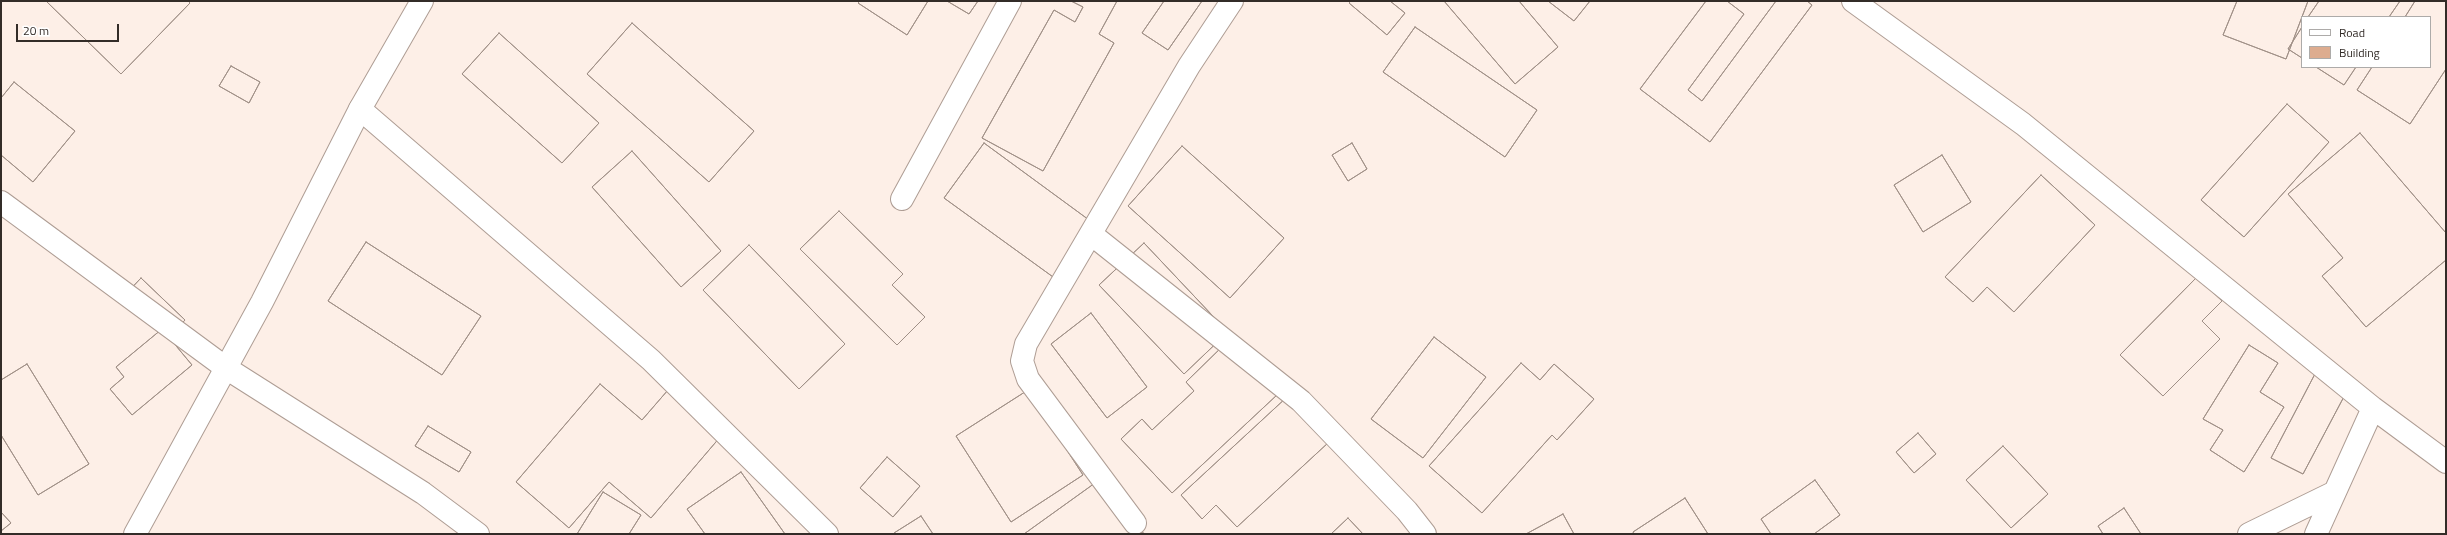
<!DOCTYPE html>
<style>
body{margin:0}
#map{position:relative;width:2447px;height:535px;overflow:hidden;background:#fdefe7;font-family:"Titillium Web",sans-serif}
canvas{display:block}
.frame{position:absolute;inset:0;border:2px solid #332c28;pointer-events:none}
.legend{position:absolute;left:2301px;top:16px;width:130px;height:52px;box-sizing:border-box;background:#fff;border:1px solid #adaba9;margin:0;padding:5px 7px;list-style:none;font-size:12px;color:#332c28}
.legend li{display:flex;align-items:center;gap:8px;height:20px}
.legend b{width:20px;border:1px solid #adaba9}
.scale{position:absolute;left:16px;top:24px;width:103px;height:18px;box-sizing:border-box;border:2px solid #332c28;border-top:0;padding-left:5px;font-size:12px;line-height:14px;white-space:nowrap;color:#332c28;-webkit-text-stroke:3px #fff;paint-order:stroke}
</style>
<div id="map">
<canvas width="2447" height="535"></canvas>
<div class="frame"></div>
<ul class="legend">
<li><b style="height:5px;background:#fff"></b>Road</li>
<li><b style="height:11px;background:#ddac8f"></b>Building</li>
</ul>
<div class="scale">20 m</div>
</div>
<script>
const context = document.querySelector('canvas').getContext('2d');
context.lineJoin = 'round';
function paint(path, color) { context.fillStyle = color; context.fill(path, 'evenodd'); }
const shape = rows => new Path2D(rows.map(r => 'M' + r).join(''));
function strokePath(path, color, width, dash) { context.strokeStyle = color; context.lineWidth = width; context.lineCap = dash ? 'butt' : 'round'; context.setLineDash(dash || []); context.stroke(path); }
const building = shape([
 [46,1,188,1,190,3,121,74,46,1],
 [46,1,188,1,190,3,121,74,46,1],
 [860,1,928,1,907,35,858,3,860,1],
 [860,1,928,1,907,35,858,3,860,1],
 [947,1,978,1,969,14,947,1],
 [947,1,978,1,969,14,947,1],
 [1071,1,1117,1,1099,34,1114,43,1043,171,982,138,1054,10,1075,22,1083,7,1071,1],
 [1071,1,1117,1,1099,34,1114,43,1043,171,982,138,1054,10,1075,22,1083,7,1071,1],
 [1164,1,1202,1,1168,50,1142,33,1164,1],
 [1164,1,1202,1,1168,50,1142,33,1164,1],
 [1351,1,1390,1,1405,13,1387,35,1349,3,1351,1],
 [1351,1,1390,1,1405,13,1387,35,1349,3,1351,1],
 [1444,1,1519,1,1558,47,1515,84,1444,1],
 [1444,1,1519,1,1558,47,1515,84,1444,1],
 [1548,1,1590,1,1574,21,1548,1],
 [1548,1,1590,1,1574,21,1548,1],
 [1706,1,1727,1,1744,14,1688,90,1702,101,1776,1,1807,1,1812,5,1710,142,1640,89,1706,1],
 [1706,1,1727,1,1744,14,1688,90,1702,101,1776,1,1807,1,1812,5,1710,142,1640,89,1706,1],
 [2237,1,2308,1,2286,59,2223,35,2237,1],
 [2237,1,2308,1,2286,59,2223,35,2237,1],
 [2319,1,2400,1,2389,17,2308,17,2319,1],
 [2319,1,2400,1,2389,17,2308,17,2319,1],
 [2415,1,2446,1,2446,69,2410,124,2357,90,2372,67,2430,67,2430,17,2405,17,2415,1],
 [2415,1,2446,1,2446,69,2410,124,2357,90,2372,67,2430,67,2430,17,2405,17,2415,1],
 [632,23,754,131,709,182,587,74,632,23],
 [632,23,754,131,709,182,587,74,632,23],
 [1415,27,1537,110,1505,157,1383,72,1415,27],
 [1415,27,1537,110,1505,157,1383,72,1415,27],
 [2302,27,2302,58,2288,49,2302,27],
 [2302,27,2302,58,2288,49,2302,27],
 [499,33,599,123,562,163,462,74,499,33],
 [499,33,599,123,562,163,462,74,499,33],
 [231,66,260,82,249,103,219,86,231,66],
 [231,66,260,82,249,103,219,86,231,66],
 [2316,67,2356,67,2344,85,2316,67],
 [2316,67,2356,67,2344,85,2316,67],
 [14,82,75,131,33,182,1,155,1,98,14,82],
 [14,82,75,131,33,182,1,155,1,98,14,82],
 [2287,104,2329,142,2244,237,2201,200,2287,104],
 [2287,104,2329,142,2244,237,2201,200,2287,104],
 [2360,133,2446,233,2446,260,2366,327,2322,276,2343,258,2288,194,2360,133],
 [2360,133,2446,233,2446,260,2366,327,2322,276,2343,258,2288,194,2360,133],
 [984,143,1100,228,1060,282,944,198,984,143],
 [984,143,1100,228,1060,282,944,198,984,143],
 [1352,143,1367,169,1348,181,1332,155,1352,143],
 [1352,143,1367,169,1348,181,1332,155,1352,143],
 [1182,146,1284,238,1230,298,1128,206,1182,146],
 [1182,146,1284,238,1230,298,1128,206,1182,146],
 [632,151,721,251,681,287,592,187,632,151],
 [632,151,721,251,681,287,592,187,632,151],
 [1942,155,1971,202,1923,232,1894,185,1942,155],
 [1942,155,1971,202,1923,232,1894,185,1942,155],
 [2041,175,2095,225,2014,312,1987,287,1973,302,1945,277,2041,175],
 [2041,175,2095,225,2014,312,1987,287,1973,302,1945,277,2041,175],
 [839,211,903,274,892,285,925,317,897,345,800,249,839,211],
 [839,211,903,274,892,285,925,317,897,345,800,249,839,211],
 [366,242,481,316,442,375,328,301,366,242],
 [366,242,481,316,442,375,328,301,366,242],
 [1144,243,1228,332,1184,374,1099,285,1144,243],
 [1144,243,1228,332,1184,374,1099,285,1144,243],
 [749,245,845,344,799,389,703,290,749,245],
 [749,245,845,344,799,389,703,290,749,245],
 [2197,277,2222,301,2202,321,2220,339,2163,396,2120,355,2197,277],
 [2197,277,2222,301,2202,321,2220,339,2163,396,2120,355,2197,277],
 [141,278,185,320,168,338,124,296,141,278],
 [141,278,185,320,168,338,124,296,141,278],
 [1091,313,1147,387,1107,418,1051,344,1091,313],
 [1091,313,1147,387,1107,418,1051,344,1091,313],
 [162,329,192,365,132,415,110,389,124,377,116,367,162,329],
 [162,329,192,365,132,415,110,389,124,377,116,367,162,329],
 [1434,337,1486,377,1423,458,1371,419,1434,337],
 [1434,337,1486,377,1423,458,1371,419,1434,337],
 [1228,341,1278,394,1172,493,1121,439,1142,419,1152,430,1194,391,1186,382,1228,341],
 [1228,341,1278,394,1172,493,1121,439,1142,419,1152,430,1194,391,1186,382,1228,341],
 [2249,345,2278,363,2260,392,2284,407,2244,472,2210,450,2223,430,2203,419,2249,345],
 [2249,345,2278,363,2260,392,2284,407,2244,472,2210,450,2223,430,2203,419,2249,345],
 [1521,363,1540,380,1554,364,1594,399,1557,440,1552,435,1482,513,1429,466,1521,363],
 [1521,363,1540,380,1554,364,1594,399,1557,440,1552,435,1482,513,1429,466,1521,363],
 [27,364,89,464,38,495,1,435,1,380,27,364],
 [27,364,89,464,38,495,1,435,1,380,27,364],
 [2316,372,2348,389,2303,474,2271,458,2316,372],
 [2316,372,2348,389,2303,474,2271,458,2316,372],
 [600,384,642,420,668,390,721,436,651,518,609,482,569,528,516,482,600,384],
 [600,384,642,420,668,390,721,436,651,518,609,482,569,528,516,482,600,384],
 [1028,390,1083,475,1011,522,956,436,1028,390],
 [1028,390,1083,475,1011,522,956,436,1028,390],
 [1287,397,1329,442,1237,527,1216,505,1202,519,1181,495,1287,397],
 [1287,397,1329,442,1237,527,1216,505,1202,519,1181,495,1287,397],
 [428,426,471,452,459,472,415,446,428,426],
 [428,426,471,452,459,472,415,446,428,426],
 [1918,433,1936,454,1914,473,1896,452,1918,433],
 [1918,433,1936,454,1914,473,1896,452,1918,433],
 [2003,446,2048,494,2011,528,1966,480,2003,446],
 [2003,446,2048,494,2011,528,1966,480,2003,446],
 [887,457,920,486,893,517,860,488,887,457],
 [887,457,920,486,893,517,860,488,887,457],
 [741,472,785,534,705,534,687,509,741,472],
 [741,472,785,534,705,534,687,509,741,472],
 [1102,478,1144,534,1024,534,1102,478],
 [1102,478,1144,534,1024,534,1102,478],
 [1815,480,1840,515,1814,534,1771,534,1761,519,1815,480],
 [1815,480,1840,515,1814,534,1771,534,1761,519,1815,480],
 [603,492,641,515,629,534,577,534,603,492],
 [603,492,641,515,629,534,577,534,603,492],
 [1685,498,1708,534,1634,534,1633,532,1685,498],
 [1685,498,1708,534,1634,534,1633,532,1685,498],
 [2124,508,2141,534,2103,534,2098,526,2124,508],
 [2124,508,2141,534,2103,534,2098,526,2124,508],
 [1,512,11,523,1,531,1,512],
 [1,512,11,523,1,531,1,512],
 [1563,514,1574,534,1526,534,1563,514],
 [1563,514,1574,534,1526,534,1563,514],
 [921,516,933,534,895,534,894,533,921,516],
 [921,516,933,534,895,534,894,533,921,516],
 [1348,518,1363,534,1331,534,1348,518],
 [1348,518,1363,534,1331,534,1348,518]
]);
paint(building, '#ddac8f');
strokePath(building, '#a09087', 1);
const minor = shape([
 [1853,1,2023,124,2373,408,2446,462],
 [360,109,651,360,827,534],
 [902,199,1010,1],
 [1,202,226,368,423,493,478,534],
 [1091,234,1301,401,1407,511,1425,534],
 [1135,523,1028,379,1022,361,1026,344,1189,66,1232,1],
 [2249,534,2333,493],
 [2316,534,2373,408]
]);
const tertiary = shape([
 [135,534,262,302,360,109,422,1]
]);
strokePath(minor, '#ae9d94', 24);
strokePath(tertiary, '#ae9d94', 24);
strokePath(minor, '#fff', 22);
strokePath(tertiary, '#fff', 22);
</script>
